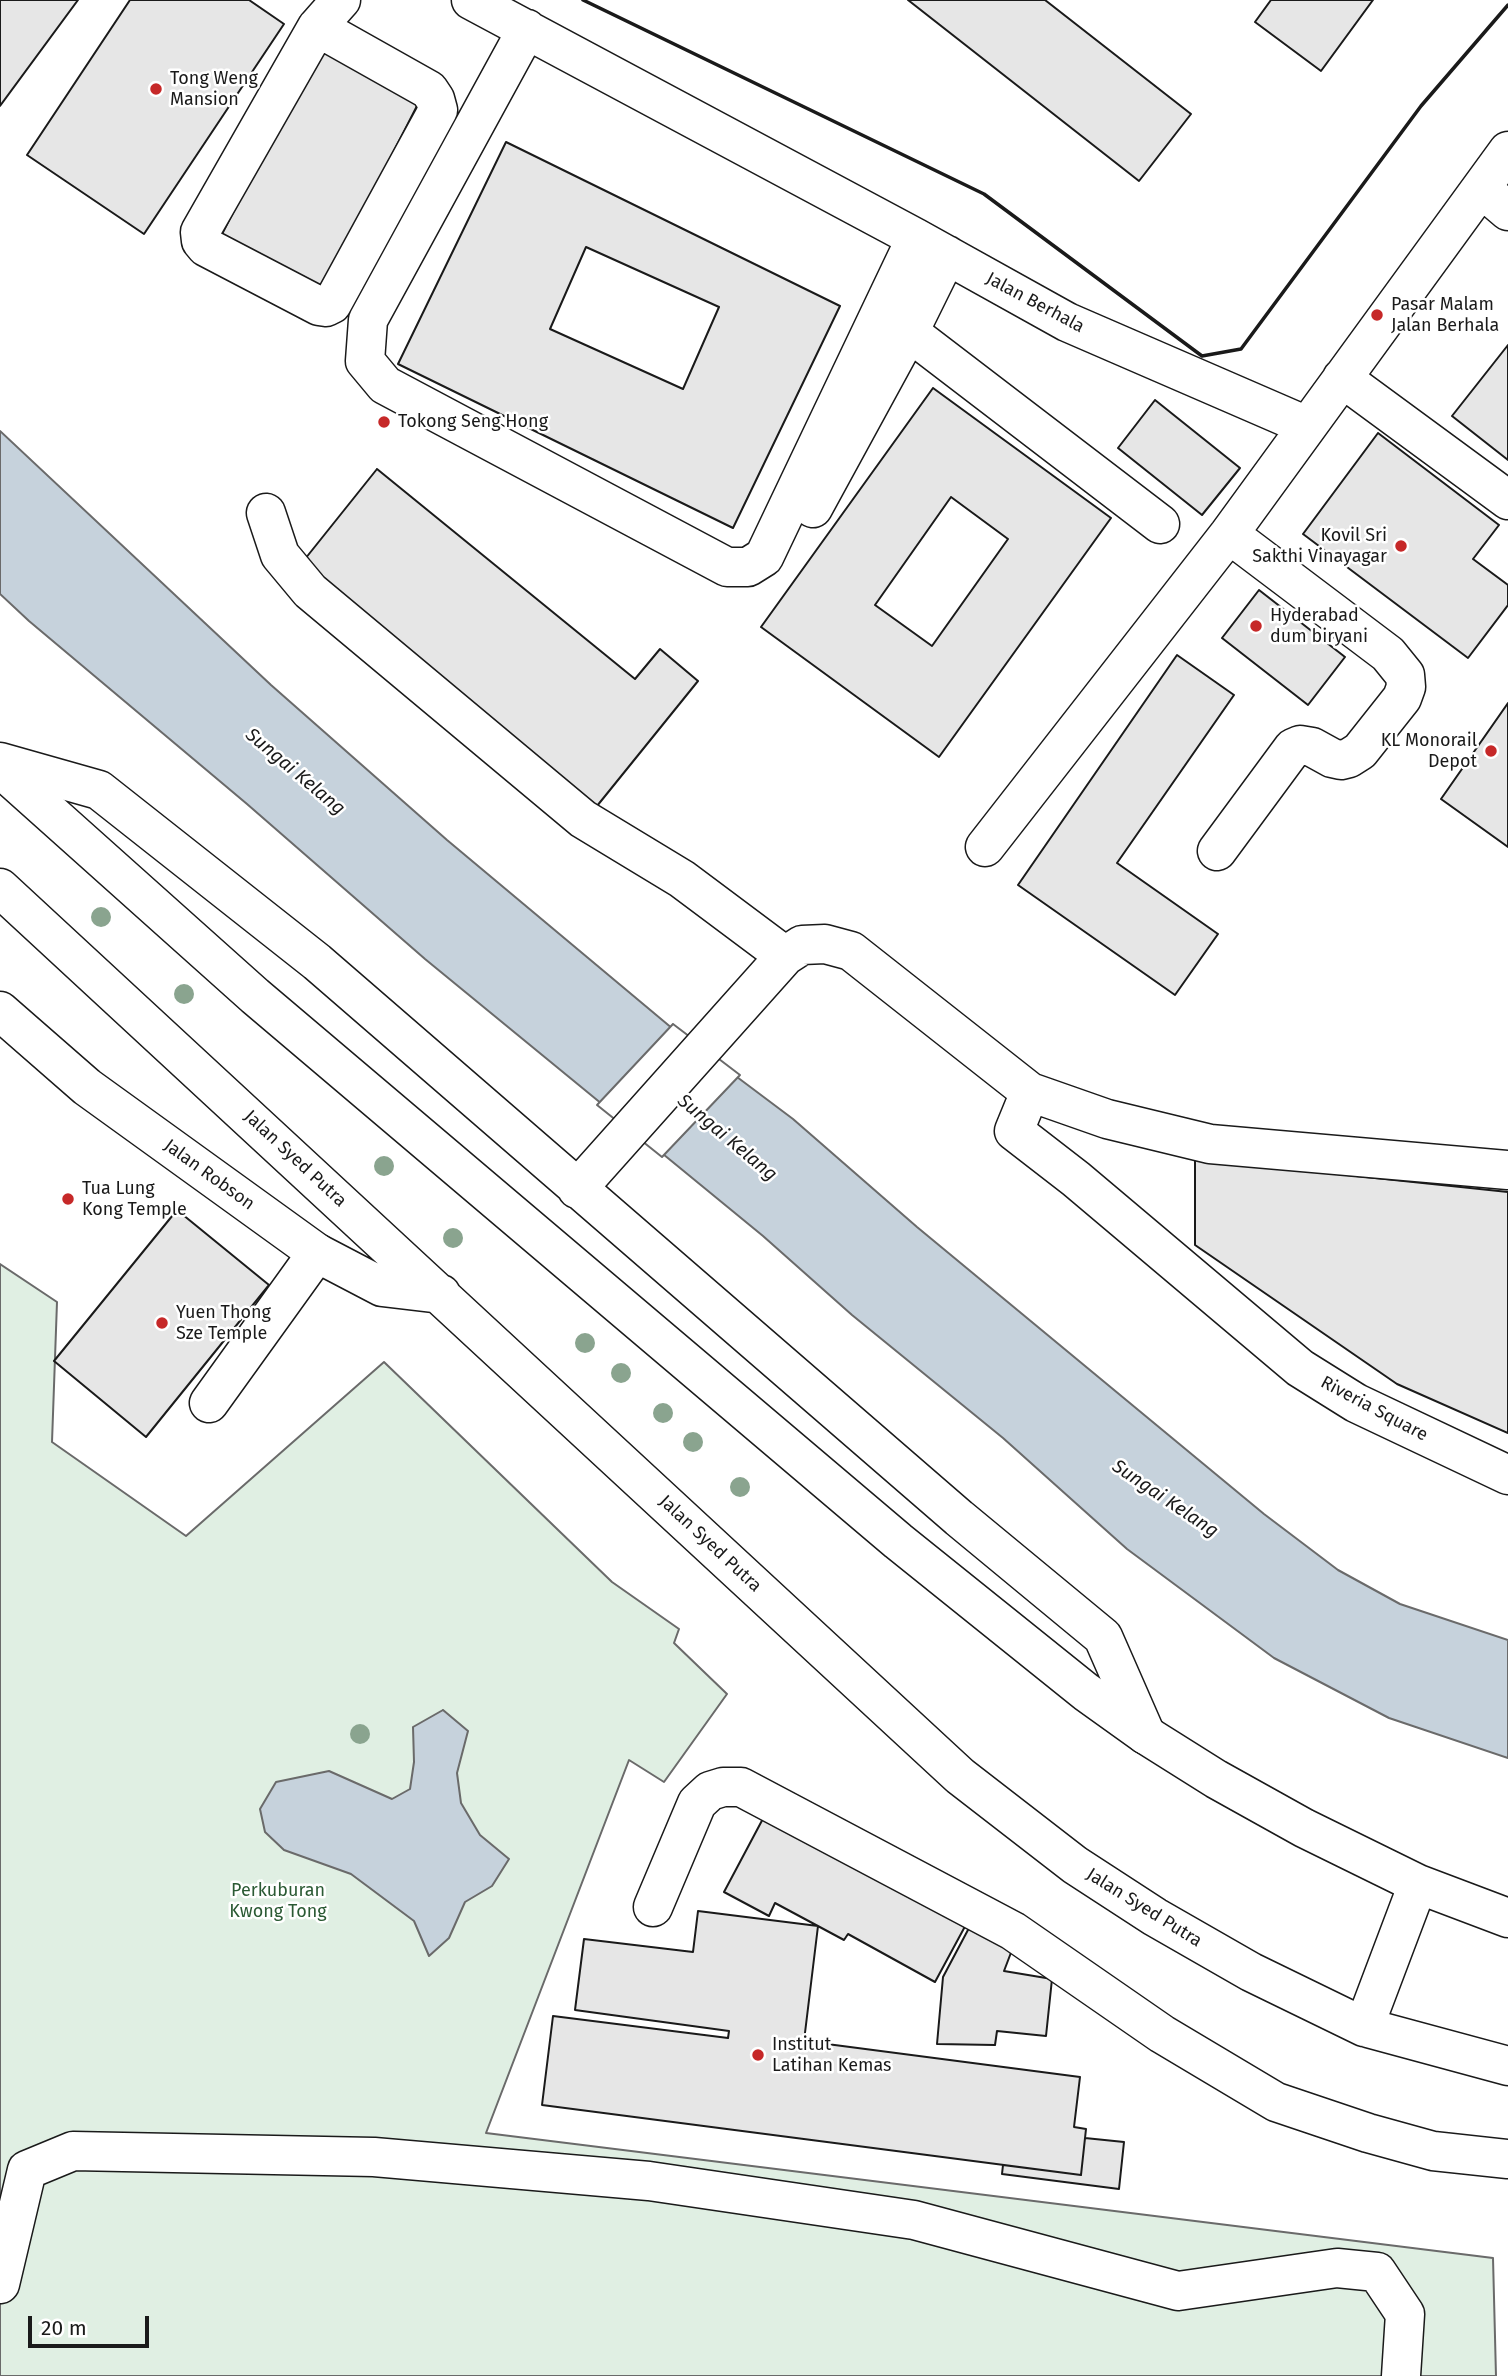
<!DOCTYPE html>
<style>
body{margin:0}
#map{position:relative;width:1508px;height:2376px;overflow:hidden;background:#fff;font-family:"Fira Sans",sans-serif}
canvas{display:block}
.scale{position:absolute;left:28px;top:2316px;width:121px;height:32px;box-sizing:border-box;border:4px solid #1a1a1a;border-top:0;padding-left:9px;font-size:21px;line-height:24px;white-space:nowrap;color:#1a1a1a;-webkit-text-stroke:5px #fff;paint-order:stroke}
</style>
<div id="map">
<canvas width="1508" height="2376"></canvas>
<div class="scale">20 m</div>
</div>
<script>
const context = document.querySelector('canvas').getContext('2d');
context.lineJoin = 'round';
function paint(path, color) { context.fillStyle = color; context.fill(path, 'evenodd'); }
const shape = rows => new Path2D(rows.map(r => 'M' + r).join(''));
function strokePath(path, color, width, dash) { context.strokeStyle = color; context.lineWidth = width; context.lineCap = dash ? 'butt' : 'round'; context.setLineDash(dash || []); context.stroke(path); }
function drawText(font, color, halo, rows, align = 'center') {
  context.font = font + ' "Fira Sans",sans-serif'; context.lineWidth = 5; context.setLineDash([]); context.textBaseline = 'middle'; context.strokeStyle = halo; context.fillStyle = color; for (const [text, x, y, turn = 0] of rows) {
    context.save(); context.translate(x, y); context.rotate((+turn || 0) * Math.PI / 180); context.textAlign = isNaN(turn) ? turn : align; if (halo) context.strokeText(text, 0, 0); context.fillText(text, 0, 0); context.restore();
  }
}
const green = shape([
 [0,1264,57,1302,52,1442,186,1536,384,1362,612,1582,679,1629,674,1643,727,1694,664,1782,629,1760,486,2133,1493,2258,1496,2376,0,2376,0,1264]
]);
paint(green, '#e0efe3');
strokePath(green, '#6a6a6a', 2);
const water = shape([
 [0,431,271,685,447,840,673,1029,793,1119,917,1227,1264,1514,1338,1570,1400,1604,1508,1640,1508,1758,1389,1718,1274,1658,1127,1549,1003,1438,852,1315,763,1236,425,959,247,804,29,621,0,594,0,431],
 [443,1710,468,1731,457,1773,461,1803,480,1835,509,1859,492,1886,465,1902,449,1938,429,1956,414,1921,351,1874,284,1850,265,1832,260,1809,276,1782,329,1771,392,1799,410,1789,414,1762,413,1727,443,1710]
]);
paint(water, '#c6d2dc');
strokePath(water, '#6a6a6a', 2);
const pier = shape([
 [673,1024,740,1075,662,1157,597,1105,673,1024]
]);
paint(pier, '#fff');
strokePath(pier, '#6a6a6a', 2);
const building = shape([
 [0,0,78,0,0,106,0,0],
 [130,0,249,0,284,24,144,234,27,155,130,0],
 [908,0,1045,0,1191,114,1139,181,908,0],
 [1271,0,1373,0,1321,71,1255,22,1271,0],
 [318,47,420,100,322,292,220,238,318,47],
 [506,142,840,306,733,528,398,364,506,142],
 [586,247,719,307,683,389,550,329,586,247],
 [1508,345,1508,460,1452,416,1508,345],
 [933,388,1111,518,939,757,761,627,933,388],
 [951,497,1008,539,932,646,875,605,951,497],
 [1155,400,1240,468,1202,515,1118,448,1155,400],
 [1378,433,1499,525,1473,559,1508,585,1508,605,1468,658,1303,534,1378,433],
 [377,469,635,679,660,649,698,681,597,806,301,564,377,469],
 [1259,590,1345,657,1308,705,1222,638,1259,590],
 [1177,655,1234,695,1117,863,1218,934,1175,995,1018,885,1177,655],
 [1508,703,1508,847,1441,799,1508,703],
 [1195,1159,1508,1192,1508,1433,1397,1384,1195,1245,1195,1159],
 [177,1210,269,1285,146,1437,54,1361,177,1210],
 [766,1813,969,1919,935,1982,848,1934,844,1940,775,1903,769,1916,724,1892,766,1813],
 [698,1911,818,1926,804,2041,1080,2077,1074,2127,1086,2129,1081,2175,542,2105,553,2016,728,2038,729,2031,575,2010,584,1939,693,1952,698,1911],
 [969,1928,1012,1950,1004,1971,1052,1979,1046,2036,997,2031,995,2045,937,2044,943,1977,969,1928],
 [1085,2138,1124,2142,1119,2189,1002,2174,1003,2165,1081,2175,1085,2138]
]);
paint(building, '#e6e6e6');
strokePath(building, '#1a1a1a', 2);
const minor = shape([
 [471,0,916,238,1067,322,1307,426],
 [317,27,429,90,435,99,438,110,332,304,326,307,319,306,206,247,201,241,200,232,317,27,341,0],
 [527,29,368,320,365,361,385,385,727,567,748,567,764,557,916,238],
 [1481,188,1508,211],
 [947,255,909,332,1160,524],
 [1342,378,1508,500],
 [813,508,909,332],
 [266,513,280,555,310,591,583,819,682,879,785,956,802,945,825,944,851,951,1030,1092,1014,1131,1076,1179,1300,1368,1356,1403,1508,1475],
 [0,762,99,790,317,962,959,1518,1103,1637,1146,1735],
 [985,847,1229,534,1508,151],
 [1217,851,1293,748,1300,745,1312,747,1332,758,1341,760,1349,758,1360,751,1402,698,1406,687,1405,675,1388,654,1229,534],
 [1030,1092,1107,1119,1210,1144,1508,1170],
 [577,1189,785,956],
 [209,1403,317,1253],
 [653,1907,697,1803,710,1791,723,1787,741,1787,1013,1931,1162,2034,1276,2102,1368,2133,1433,2151,1508,2159],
 [0,2284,27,2170,73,2151,374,2157,649,2181,914,2220,1178,2291,1337,2268,1377,2272,1405,2314,1401,2376]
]);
const major = shape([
 [0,768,255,996,898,1541,1086,1692,1146,1735,1216,1779,1304,1828,1418,1884,1508,1918],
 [0,888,960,1776,1075,1865,1155,1917,1251,1972,1364,2027,1508,2066],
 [0,1011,87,1087,317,1253,382,1287,441,1294],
 [1364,2027,1418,1884]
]);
strokePath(minor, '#1a1a1a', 41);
strokePath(major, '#1a1a1a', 41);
strokePath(minor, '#fff', 38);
strokePath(major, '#fff', 38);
strokePath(shape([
 [583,0,984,194,1202,356,1241,349,1421,106,1508,5]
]), '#1a1a1a', 3.5);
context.fillStyle = '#8aa48f';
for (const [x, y] of [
 [101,917],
 [184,994],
 [384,1166],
 [453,1238],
 [585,1343],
 [621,1373],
 [663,1413],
 [693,1442],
 [740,1487],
 [360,1734]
]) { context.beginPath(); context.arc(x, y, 10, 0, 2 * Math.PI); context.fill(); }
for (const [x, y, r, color] of [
 [156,89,7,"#c62828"],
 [1377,315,7,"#c62828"],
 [384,422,7,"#c62828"],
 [1401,546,7,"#c62828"],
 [1256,626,7,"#c62828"],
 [1491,751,7,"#c62828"],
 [68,1199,7,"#c62828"],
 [162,1323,7,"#c62828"],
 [758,2055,7,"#c62828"]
]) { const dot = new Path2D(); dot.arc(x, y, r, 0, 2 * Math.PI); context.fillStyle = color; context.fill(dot); strokePath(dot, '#fff', 2.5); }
drawText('18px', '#1a1a1a', '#fff', [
 ["Tong Weng",170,79],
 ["Mansion",170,100],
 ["Pasar Malam",1391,305],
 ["Jalan Berhala",1391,326],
 ["Tokong Seng Hong",398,422],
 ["Kovil Sri",1387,536,"right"],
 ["Sakthi Vinayagar",1387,557,"right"],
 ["Hyderabad",1270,616],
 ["dum biryani",1270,637],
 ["KL Monorail",1477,741,"right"],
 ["Depot",1477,762,"right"],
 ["Tua Lung",82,1189],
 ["Kong Temple",82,1210],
 ["Yuen Thong",176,1313],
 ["Sze Temple",176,1334],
 ["Institut",772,2045],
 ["Latihan Kemas",772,2066]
], 'left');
drawText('18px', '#1a1a1a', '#fff', [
 ["Jalan Berhala",1035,303,28],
 ["Jalan Syed Putra",295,1159,43],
 ["Jalan Robson",209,1175,36],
 ["Riveria Square",1374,1409,28],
 ["Jalan Syed Putra",710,1544,43],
 ["Jalan Syed Putra",1144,1908,32]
]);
drawText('18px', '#2b5a34', '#fff', [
 ["Perkuburan",278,1891],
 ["Kwong Tong",278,1912]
]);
drawText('italic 19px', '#1a1a1a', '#fff', [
 ["Sungai Kelang",295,772,40],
 ["Sungai Kelang",727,1138,40],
 ["Sungai Kelang",1165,1499,34]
]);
</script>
